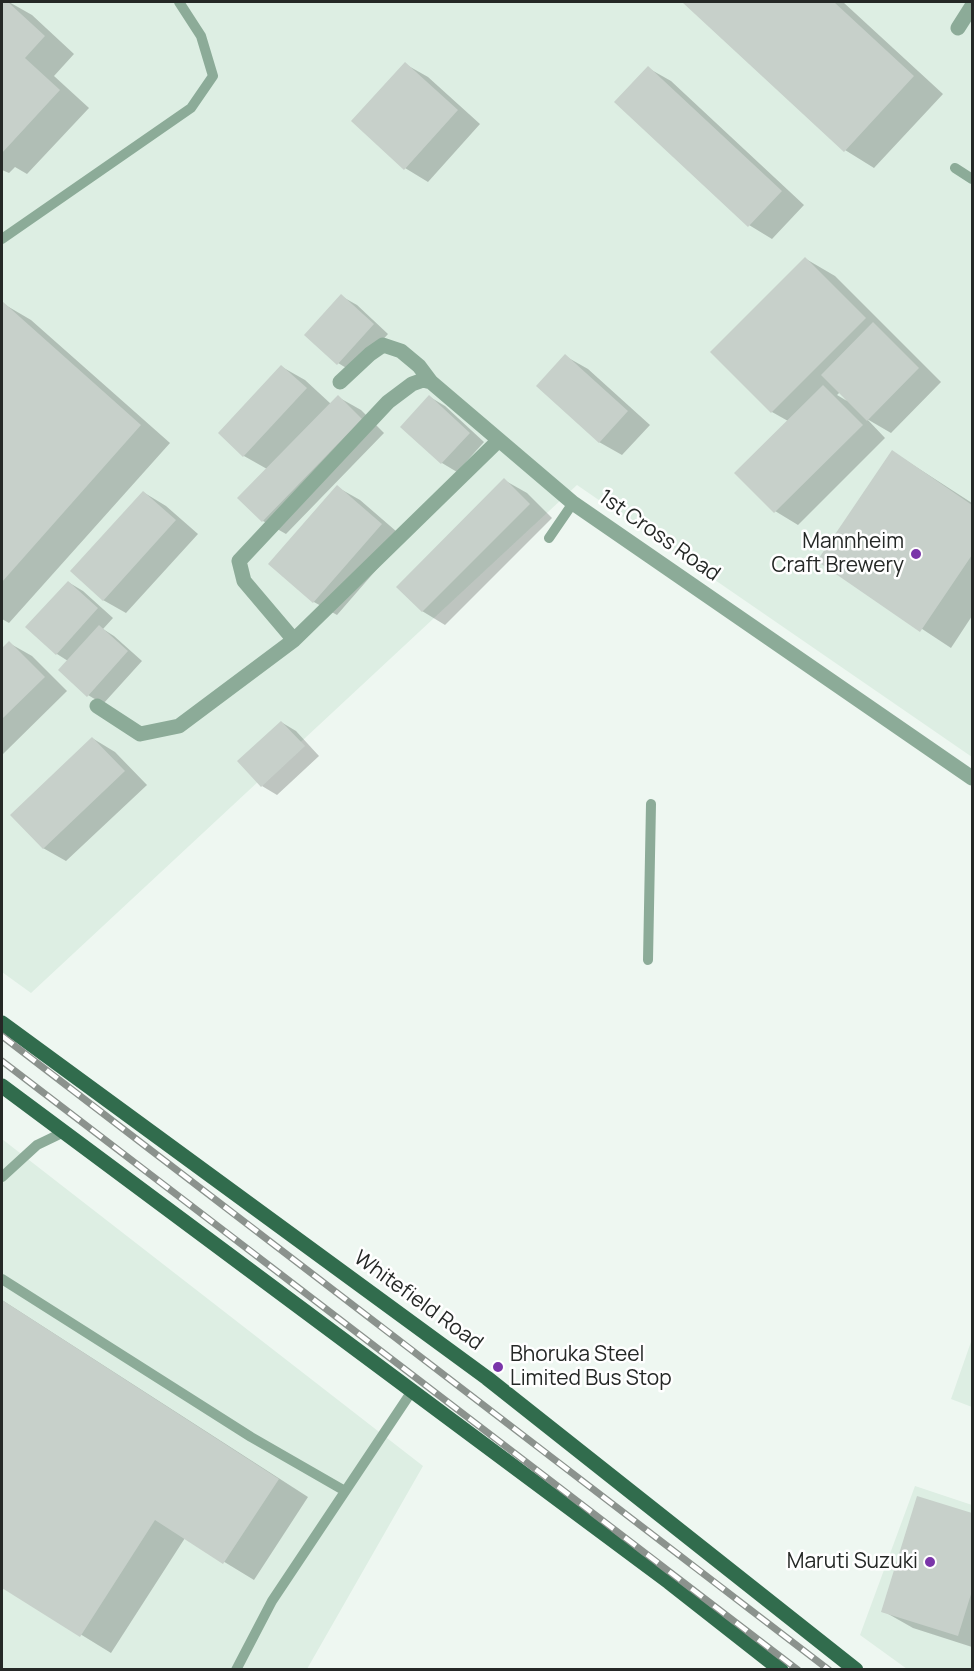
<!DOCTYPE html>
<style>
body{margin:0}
#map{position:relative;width:974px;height:1671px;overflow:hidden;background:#eef7f1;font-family:Manrope,sans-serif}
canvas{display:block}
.frame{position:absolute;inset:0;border:3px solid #252826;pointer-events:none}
</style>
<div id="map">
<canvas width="974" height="1671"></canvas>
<div class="frame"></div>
</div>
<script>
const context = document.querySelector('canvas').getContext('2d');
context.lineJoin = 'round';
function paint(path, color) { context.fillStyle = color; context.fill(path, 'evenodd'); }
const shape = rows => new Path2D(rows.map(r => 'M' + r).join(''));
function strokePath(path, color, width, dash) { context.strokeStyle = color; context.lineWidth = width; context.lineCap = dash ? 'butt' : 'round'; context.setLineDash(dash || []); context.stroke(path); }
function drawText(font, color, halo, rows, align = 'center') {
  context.font = font + ' Manrope,sans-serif'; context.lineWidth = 5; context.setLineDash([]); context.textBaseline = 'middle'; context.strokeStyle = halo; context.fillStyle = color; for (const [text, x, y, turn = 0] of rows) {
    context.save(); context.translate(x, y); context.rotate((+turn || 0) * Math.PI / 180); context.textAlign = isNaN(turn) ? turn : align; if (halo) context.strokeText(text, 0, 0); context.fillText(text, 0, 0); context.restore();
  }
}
paint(shape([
 [2,2,972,2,972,757,577,485,31,993,2,972],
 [2,1139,423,1466,307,1669,2,1669],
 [972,1339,972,1407,951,1399],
 [915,1486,972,1505,972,1669,907,1669,860,1635]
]), '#ddeee3');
paint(shape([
 [2,2,9,2,32,15,74,54,54,76,89,108,27,174,15,167,9,173,2,170],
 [685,2,843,2,943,94,874,168,845,150],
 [405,64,428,77,480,124,428,182,405,168],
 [648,68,671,81,804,205,772,239,749,225],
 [806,259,835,276,941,382,891,433,867,419,885,438,798,525,775,511,788,421,772,412,712,352],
 [840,392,847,401,837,395],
 [341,296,357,305,388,334,353,372,338,363],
 [2,303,31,320,170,443,9,623,2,619],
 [565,356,588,369,650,425,622,455,599,442],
 [282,367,305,380,331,404,338,397,361,410,384,433,286,534,263,521,267,469,244,456,220,433],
 [430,397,445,406,484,442,457,472,442,463],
 [893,452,972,503,972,616,951,648,819,561],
 [504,480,527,493,552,518,445,625,422,611],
 [337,487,360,500,404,538,337,615,314,602,270,564],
 [143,492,166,506,198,534,126,613,103,600],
 [68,582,83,591,113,618,103,629,114,636,142,661,103,704,88,695,68,661,57,654,27,627],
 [9,643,32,656,67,691,2,755,2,650],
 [281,722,296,731,319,756,277,795,262,786],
 [92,738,115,752,147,785,66,861,43,848],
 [2,1300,308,1497,254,1580,185,1538,111,1653,2,1586],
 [918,1498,972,1515,972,1647,913,1628,883,1611]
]), '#0003');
paint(shape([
 [2,2,8,2,45,36,25,58,60,90,2,153],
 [682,2,834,2,914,76,844,152],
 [405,62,458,110,404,170,351,121],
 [648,66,782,191,748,227,614,102],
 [805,257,866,318,771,413,710,352],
 [341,294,374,324,337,365,304,335],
 [2,301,141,425,2,582],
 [873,322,919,368,867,421,821,375],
 [565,354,628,411,599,443,536,386],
 [281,365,307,388,243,457,218,433],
 [823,385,863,425,774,513,734,473],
 [338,395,362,419,262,522,237,498],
 [429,395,470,433,441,464,400,427],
 [892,450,972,505,972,555,920,632,817,561],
 [504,478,530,504,422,612,396,587],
 [337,485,382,524,313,603,268,564],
 [143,491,176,520,103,601,70,571],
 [68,581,98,608,56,655,25,627],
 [99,625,128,651,87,697,58,670],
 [9,641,45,677,2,719,2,648],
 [281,721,305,746,261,787,237,761],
 [92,737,125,771,43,849,10,815],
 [2,1300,279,1479,223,1564,155,1520,80,1637,2,1588],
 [917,1496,972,1513,972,1591,958,1636,881,1612]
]), '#c7d0ca');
strokePath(shape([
 [955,168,972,179],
 [2,239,191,108,213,76,201,36,179,2],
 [549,538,573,503],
 [648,960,651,804],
 [2,1177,37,1145,64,1132],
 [2,1279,251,1437,345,1491],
 [236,1670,272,1601,412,1391]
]), '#8cab98', 10);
strokePath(shape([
 [958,28,972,6],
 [340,382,370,354,383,345,401,351,419,366,431,382,573,503,972,778],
 [294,640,244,581,239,561,388,402,412,384,423,380,431,382],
 [97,706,140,734,179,726,294,640,499,440]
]), '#8cab98', 15);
strokePath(shape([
 [2,1023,487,1378,856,1670],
 [2,1086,669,1582,781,1670]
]), '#316c4d', 15);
const rail = shape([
 [2,1036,829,1670],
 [2,1061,798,1670]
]);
strokePath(rail, '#8b928d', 7);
strokePath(rail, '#fff', 4.5, [14]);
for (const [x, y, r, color] of [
 [916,554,6,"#7a35a9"],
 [498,1367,6,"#7a35a9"],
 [930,1562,6,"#7a35a9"]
]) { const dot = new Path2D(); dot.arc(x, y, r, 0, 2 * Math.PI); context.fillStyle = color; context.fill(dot); strokePath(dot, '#fff', 2); }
drawText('21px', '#252826', '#fff', [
 ["1st Cross Road",659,536,35],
 ["Whitefield Road",418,1301,36]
]);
drawText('21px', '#252826', '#fff', [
 ["Mannheim",904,542],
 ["Craft Brewery",904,566],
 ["Bhoruka Steel",510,1355,"left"],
 ["Limited Bus Stop",510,1379,"left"],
 ["Maruti Suzuki",918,1562]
], 'right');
</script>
